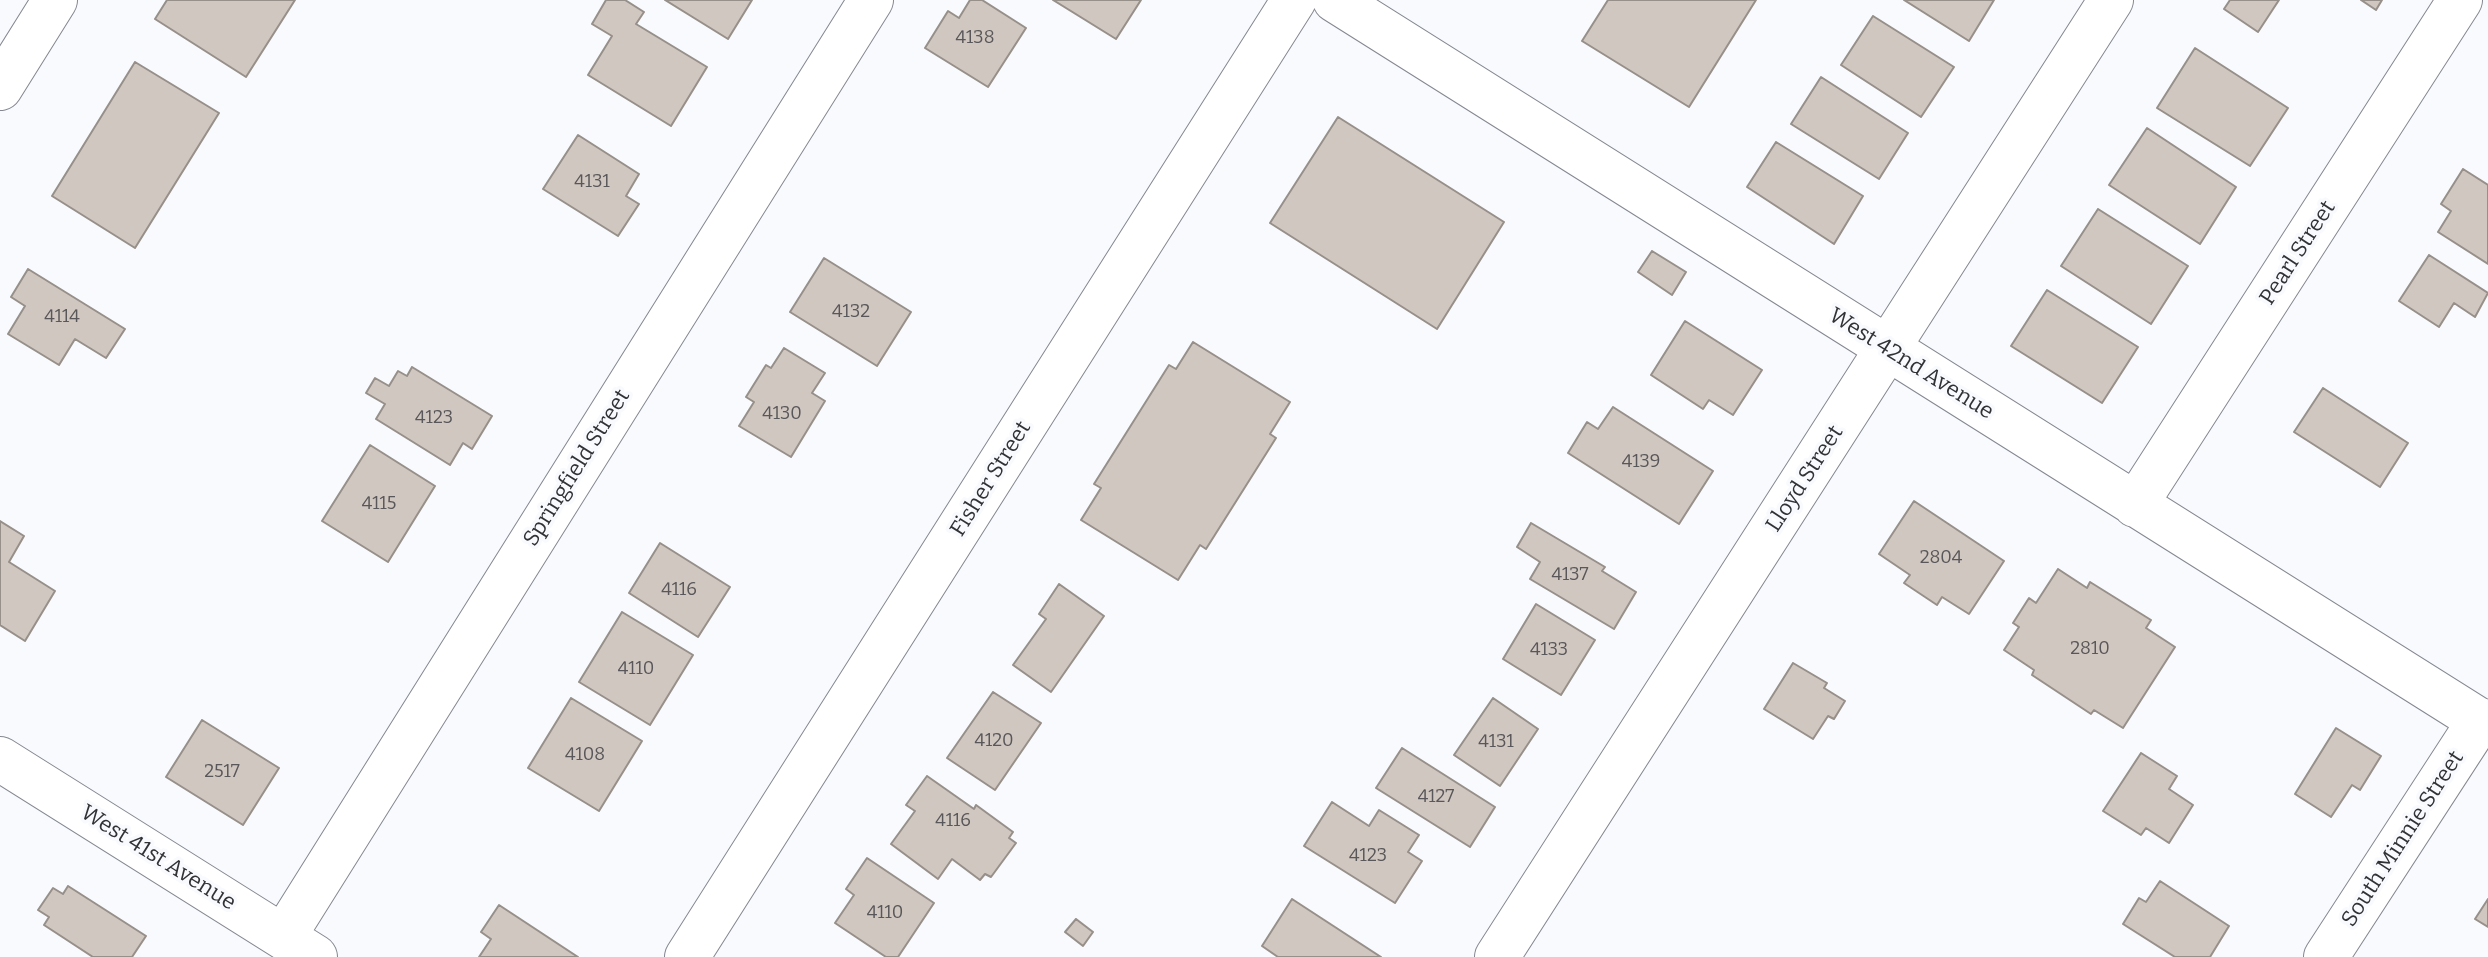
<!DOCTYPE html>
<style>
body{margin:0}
canvas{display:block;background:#f8fafd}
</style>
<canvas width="2488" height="957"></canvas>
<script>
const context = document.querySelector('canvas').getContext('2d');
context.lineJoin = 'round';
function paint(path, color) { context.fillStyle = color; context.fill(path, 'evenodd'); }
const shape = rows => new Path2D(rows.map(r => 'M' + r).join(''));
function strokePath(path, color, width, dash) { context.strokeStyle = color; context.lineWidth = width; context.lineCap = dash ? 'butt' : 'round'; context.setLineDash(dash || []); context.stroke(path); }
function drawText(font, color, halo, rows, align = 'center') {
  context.font = font + ' Bitter,serif'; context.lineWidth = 7; context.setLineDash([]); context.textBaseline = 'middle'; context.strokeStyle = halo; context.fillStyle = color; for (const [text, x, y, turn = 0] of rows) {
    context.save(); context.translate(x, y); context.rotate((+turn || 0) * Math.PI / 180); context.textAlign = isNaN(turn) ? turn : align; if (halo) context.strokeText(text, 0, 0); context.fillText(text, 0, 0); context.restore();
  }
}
const building = shape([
 [167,0,295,0,246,77,155,19,167,0],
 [606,0,625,0,644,12,636,24,707,67,671,126,588,75,612,36,592,24,606,0],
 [665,0,752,0,728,39,665,0],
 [970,0,982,0,1026,28,988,87,925,48,948,11,959,18,970,0],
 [1053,0,1141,0,1116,39,1053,0],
 [1608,0,1756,0,1689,107,1582,41,1608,0],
 [1904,0,1994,0,1969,41,1904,0],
 [2230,0,2279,0,2258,32,2224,9,2230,0],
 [2361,0,2382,0,2376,10,2361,0],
 [1873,16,1954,67,1921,117,1841,65,1873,16],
 [2195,48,2288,108,2250,166,2157,108,2195,48],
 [135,62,219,113,135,248,52,196,135,62],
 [1821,77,1908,133,1879,179,1791,124,1821,77],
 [1338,117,1504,222,1437,329,1270,223,1338,117],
 [2147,128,2236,187,2200,244,2109,185,2147,128],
 [578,135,639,174,626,196,639,204,618,236,543,189,578,135],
 [1776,142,1863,196,1834,244,1747,187,1776,142],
 [2463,169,2488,185,2488,264,2438,232,2451,211,2441,204,2463,169],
 [2098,209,2188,266,2151,324,2061,266,2098,209],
 [1652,251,1686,272,1672,295,1638,272,1652,251],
 [2429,255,2488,293,2475,317,2454,303,2439,327,2399,301,2429,255],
 [824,258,911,312,877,366,790,312,824,258],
 [28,269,125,329,106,358,75,339,59,365,8,334,25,306,11,297,28,269],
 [2047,290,2138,347,2102,403,2011,346,2047,290],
 [1685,321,1762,370,1733,415,1709,400,1703,409,1651,375,1685,321],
 [1193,342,1290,402,1270,434,1276,438,1206,549,1200,545,1178,580,1081,520,1101,488,1094,484,1169,365,1176,369,1193,342],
 [784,348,825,373,812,393,825,401,791,457,739,426,754,402,746,397,766,365,771,368,784,348],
 [412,367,492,416,472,449,463,443,450,465,376,419,385,404,366,393,375,378,389,386,398,371,407,376,412,367],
 [2323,388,2408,443,2380,487,2294,432,2323,388],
 [1613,407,1713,471,1679,524,1568,453,1587,422,1598,429,1613,407],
 [370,445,435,486,388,562,322,521,370,445],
 [1914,501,2004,561,1969,614,1942,597,1937,605,1904,583,1910,575,1879,554,1914,501],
 [0,521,24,536,9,562,55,591,25,641,0,625,0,521],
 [1531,523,1605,567,1602,571,1636,592,1614,629,1530,579,1540,562,1517,547,1531,523],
 [660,543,730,587,698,637,629,593,660,543],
 [2058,569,2087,588,2090,582,2151,620,2146,628,2175,647,2123,728,2094,710,2091,714,2032,675,2034,670,2004,650,2019,627,2013,623,2029,598,2036,603,2058,569],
 [1059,584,1104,616,1051,692,1013,665,1046,619,1039,614,1059,584],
 [1536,604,1595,640,1561,695,1503,659,1536,604],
 [622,612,693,655,650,725,579,682,622,612],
 [1793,663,1827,683,1824,688,1845,701,1834,719,1828,716,1813,739,1764,709,1793,663],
 [993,692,1041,723,995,790,947,758,993,692],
 [571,698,642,741,599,811,528,768,571,698],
 [1493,698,1538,729,1500,786,1454,755,1493,698],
 [202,720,279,768,243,825,166,777,202,720],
 [2336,728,2381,756,2360,790,2352,785,2331,817,2295,794,2336,728],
 [1402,748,1495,807,1470,847,1376,788,1402,748],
 [2141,753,2177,776,2169,789,2193,805,2169,843,2146,828,2141,835,2103,811,2141,753],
 [927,776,974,809,976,805,1013,832,1009,838,1016,843,991,877,985,874,980,880,952,859,938,879,891,844,915,811,906,805,927,776],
 [1332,802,1369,826,1379,810,1419,835,1408,852,1422,861,1395,903,1304,846,1332,802],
 [867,858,934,903,898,957,886,957,835,923,854,895,846,889,867,858],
 [2160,881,2229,926,2210,957,2175,957,2123,924,2139,898,2146,902,2160,881],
 [68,886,146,936,132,957,93,957,44,925,49,917,38,910,53,888,63,894,68,886],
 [1292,899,1381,957,1278,957,1262,946,1292,899],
 [2488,899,2488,927,2475,919,2488,899],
 [499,905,578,957,479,957,491,939,481,932,499,905],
 [1076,919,1093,932,1083,946,1065,932,1076,919]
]);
paint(building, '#d0c7c1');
strokePath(building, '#978f89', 2);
const minor = shape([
 [1335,0,2488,726],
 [0,88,55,0],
 [2135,505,2460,0],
 [0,759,315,957],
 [284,936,871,0],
 [687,957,1294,0],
 [1497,957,2111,0],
 [2326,957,2480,720]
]);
strokePath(minor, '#858891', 46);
strokePath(minor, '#fff', 44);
drawText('18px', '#595759', null, [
 ["4138",975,38],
 ["4131",592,182],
 ["4132",851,312],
 ["4114",62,317],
 ["4130",782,414],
 ["4123",434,418],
 ["4139",1641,462],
 ["4115",379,504],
 ["2804",1941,558],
 ["4137",1570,575],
 ["4116",679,590],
 ["2810",2090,649],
 ["4133",1549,650],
 ["4110",636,669],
 ["4120",994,741],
 ["4131",1496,742],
 ["4108",585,755],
 ["2517",222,772],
 ["4127",1436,797],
 ["4116",953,821],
 ["4123",1368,856],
 ["4110",885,913]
]);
drawText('22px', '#313236', '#f8fafd', [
 ["Pearl Street",2298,253,-57],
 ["West 42nd Avenue",1911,364,32],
 ["Springfield Street",577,468,-58],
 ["Fisher Street",991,479,-58],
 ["Lloyd Street",1805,479,-57],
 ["South Minnie Street",2403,839,-57],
 ["West 41st Avenue",158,858,32]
]);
</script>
